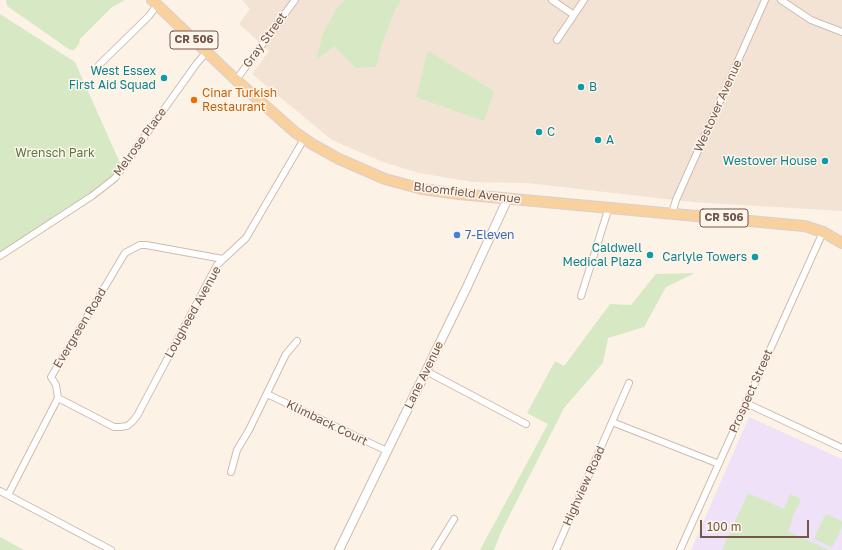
<!DOCTYPE html>
<style>
body{margin:0}
#map{position:relative;width:842px;height:550px;overflow:hidden;background:#fcf2e5;font-family:"Golos Text",sans-serif}
canvas{display:block}
.scale{position:absolute;left:700px;top:520px;width:109px;height:18px;box-sizing:border-box;border:2px solid #74574b;border-top:0;padding-left:5px;font-size:12px;line-height:14px;white-space:nowrap;color:#74574b;-webkit-text-stroke:3px #fff6eb;paint-order:stroke}
</style>
<div id="map">
<canvas width="842" height="550"></canvas>
<div class="scale">100 m</div>
</div>
<script>
const context = document.querySelector('canvas').getContext('2d');
context.lineJoin = 'round';
function paint(path, color) { context.fillStyle = color; context.fill(path, 'evenodd'); }
const shape = rows => new Path2D(rows.map(r => 'M' + r).join(''));
function strokePath(path, color, width, dash) { context.strokeStyle = color; context.lineWidth = width; context.lineCap = dash ? 'butt' : 'round'; context.setLineDash(dash || []); context.stroke(path); }
function drawText(font, color, halo, rows, align = 'center') {
  context.font = font + ' "Golos Text",sans-serif'; context.lineWidth = 3; context.setLineDash([]); context.textBaseline = 'middle'; context.strokeStyle = halo; context.fillStyle = color; for (const [text, x, y, turn = 0] of rows) {
    context.save(); context.translate(x, y); context.rotate((+turn || 0) * Math.PI / 180); context.textAlign = isNaN(turn) ? turn : align; if (halo) context.strokeText(text, 0, 0); context.fillText(text, 0, 0); context.restore();
  }
}
paint(shape([
 [242,0,842,0,842,211,692,202,527,183,473,182,419,173,383,162,332,140,252,74,269,51,239,24,250,9]
]), '#f3e3d4');
paint(shape([
 [749,417,842,459,842,550,691,550]
]), '#efe2f8');
paint(shape([
 [6,0,125,0,112,7,80,39,79,44,74,50,70,50,7,6],
 [345,0,401,0,394,12,381,47,376,67,356,68,334,46,316,60,323,34,336,9],
 [0,14,75,62,120,163,108,184,0,256],
 [428,51,494,91,484,121,416,97],
 [695,273,666,287,644,327,608,338,603,363,564,408,501,532,494,550,480,550,548,424,527,413,555,361,564,366,610,304,631,305,656,274],
 [748,493,784,509,790,494,801,499,791,520,792,522,788,531,829,550,722,550],
 [827,514,842,521,842,527,833,546,831,547,814,539,825,515],
 [0,537,24,550,0,550]
]), '#d6e9c4');
const minor = shape([
 [552,0,574,15],
 [781,0,811,20,842,32],
 [557,40,584,0],
 [99,65,149,16,157,5],
 [236,80,295,0],
 [672,213,676,200,765,0],
 [0,256,92,196,115,178,197,63,206,53],
 [581,296,609,207],
 [426,371,526,424],
 [267,394,387,451],
 [58,398,114,427,120,427,127,426,132,422,137,416,217,265,246,238,304,139],
 [746,403,842,448],
 [612,422,719,464],
 [231,472,237,450,249,430,286,354,297,341],
 [0,491,111,550],
 [8,495,58,398,56,385,51,377,125,253,140,245,146,245,223,259],
 [435,550,454,519],
 [556,550,629,383],
 [680,550,823,232]
]);
const tertiary = shape([
 [339,550,466,289,508,198]
]);
const primary = shape([
 [152,0,236,80,296,133,312,144,339,159,385,179,422,189,459,194,793,225,805,226,823,232,842,243]
]);
strokePath(minor, '#cfbbaf', 8);
strokePath(tertiary, '#cfbbaf', 10);
strokePath(primary, '#d8d0cd', 12);
strokePath(minor, '#fff', 6);
strokePath(tertiary, '#fff', 8);
strokePath(primary, '#f9d19f', 10);
for (const [x, y, r, color] of [
 [164,78,4,"#0f9aa8"],
 [581,87,4,"#0f9aa8"],
 [194,100,4,"#e8710a"],
 [539,132,4,"#0f9aa8"],
 [598,140,4,"#0f9aa8"],
 [825,161,4,"#0f9aa8"],
 [457,235,4,"#3f7fe0"],
 [650,255,4,"#0f9aa8"],
 [755,257,4,"#0f9aa8"]
]) { const dot = new Path2D(); dot.arc(x, y, r, 0, 2 * Math.PI); context.fillStyle = color; context.fill(dot); strokePath(dot, '#fff6eb', 1.5); }
for (const [x, y, w] of [
 [194,40,48],
 [724,218,48]
]) { const box = new Path2D(); box.roundRect(x - w / 2, y - 9, w, 18, 3); context.fillStyle = '#fff6eb'; context.fill(box); strokePath(box, '#74574b', 1); }
drawText('bold 11px', '#74574b', null, [
 ["CR 506",194,40],
 ["CR 506",724,218]
]);
drawText('12px', '#74574b', '#fff6eb', [
 ["Gray Street",265,40,-54],
 ["Westover Avenue",718,106,-66],
 ["Melrose Place",140,142,-54],
 ["Bloomfield Avenue",467,193,7],
 ["Lougheed Avenue",193,312,-61],
 ["Evergreen Road",80,328,-59],
 ["Lane Avenue",424,375,-64],
 ["Prospect Street",751,391,-66],
 ["Klimback Court",327,423,26],
 ["Highview Road",584,486,-66]
]);
drawText('12px', '#0d838f', '#fff6eb', [
 ["West Essex",156,71],
 ["First Aid Squad",156,85],
 ["B",589,87,"left"],
 ["C",547,132,"left"],
 ["A",606,140,"left"],
 ["Westover House",817,161],
 ["Caldwell",642,248],
 ["Medical Plaza",642,262],
 ["Carlyle Towers",747,257]
], 'right');
drawText('12px', '#c56008', '#fff6eb', [
 ["Cinar Turkish",202,93],
 ["Restaurant",202,107]
], 'left');
drawText('12px', '#577a42', '#fff6eb', [
 ["Wrensch Park",55,153]
]);
drawText('12px', '#366cbe', '#fff6eb', [
 ["7-Eleven",465,235]
], 'left');
</script>
